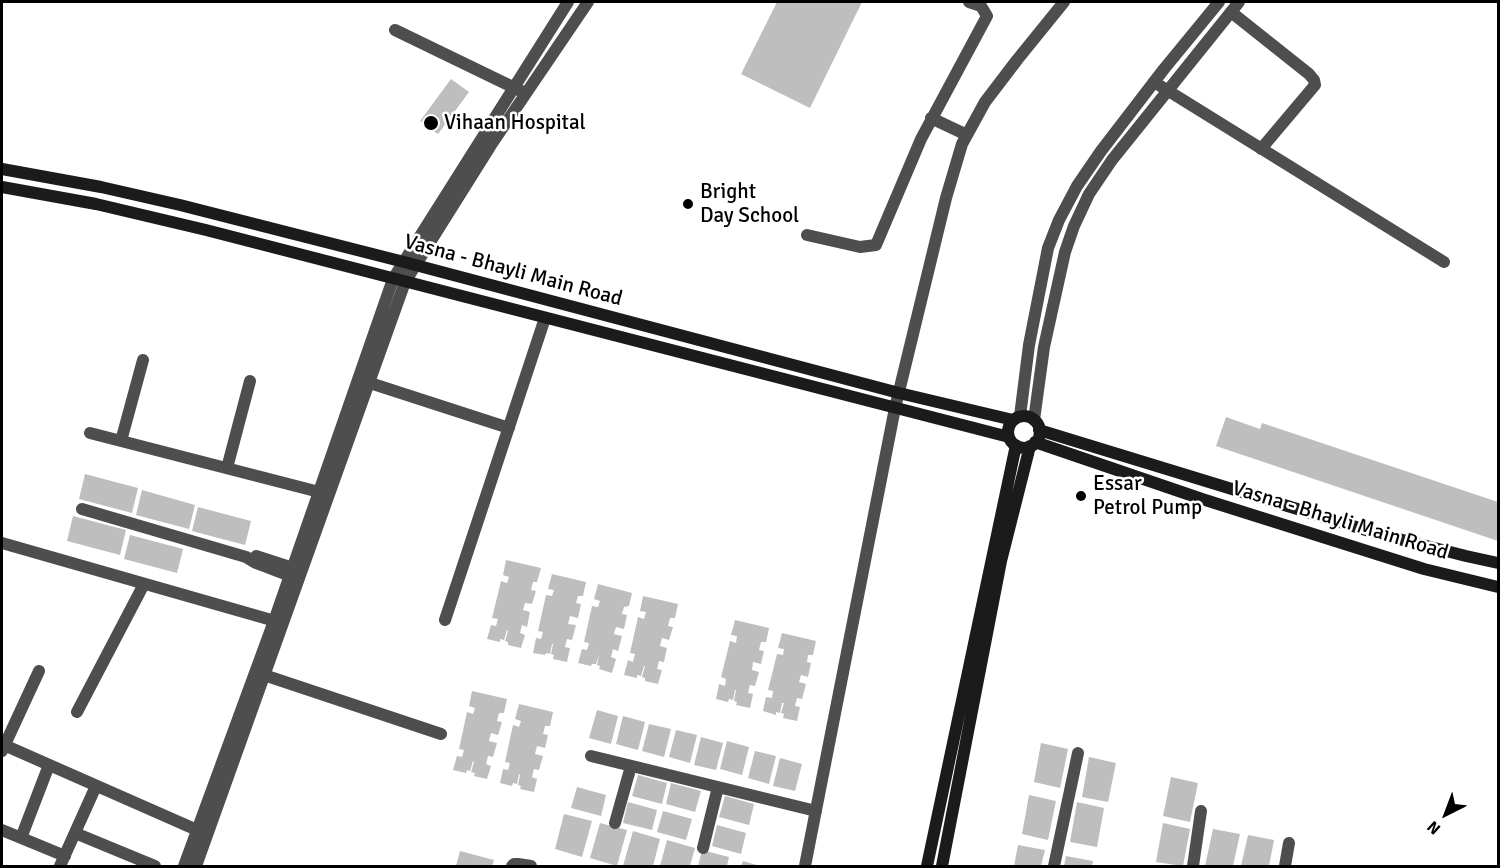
<!DOCTYPE html>
<style>
body{margin:0}
#map{position:relative;width:1500px;height:868px;overflow:hidden;background:#fff;font-family:Signika,sans-serif}
canvas{display:block}
.frame{position:absolute;inset:0;border:3px solid #000;pointer-events:none}
.north{position:absolute;left:1416px;top:784px;width:60px;height:60px;-webkit-text-stroke:4px #fff;paint-order:stroke;rotate:222deg;font-size:16px;font-weight:700;line-height:24px;text-align:center;color:#000}
.north::after{content:'';display:block;margin:auto;width:21px;height:27px;background:#000;clip-path:polygon(50% 0,100% 100%,50% 72%,0 100%)}
</style>
<div id="map">
<canvas width="1500" height="868"></canvas>
<div class="frame"></div>
<div class="north">N</div>
</div>
<script>
const context = document.querySelector('canvas').getContext('2d');
context.lineJoin = 'round';
function paint(path, color) { context.fillStyle = color; context.fill(path, 'evenodd'); }
const shape = rows => new Path2D(rows.map(r => 'M' + r).join(''));
function strokePath(path, color, width, dash) { context.strokeStyle = color; context.lineWidth = width; context.lineCap = dash ? 'butt' : 'round'; context.setLineDash(dash || []); context.stroke(path); }
function drawText(font, color, halo, rows, align = 'center') {
  context.font = font + ' Signika,sans-serif'; context.lineWidth = 5; context.setLineDash([]); context.textBaseline = 'middle'; context.strokeStyle = halo; context.fillStyle = color; for (const [text, x, y, turn = 0] of rows) {
    context.save(); context.translate(x, y); context.rotate((+turn || 0) * Math.PI / 180); context.textAlign = isNaN(turn) ? turn : align; if (halo) context.strokeText(text, 0, 0); context.fillText(text, 0, 0); context.restore();
  }
}
paint(shape([
 [777,2,862,2,810,108,741,74],
 [451,79,469,92,438,134,420,121],
 [1226,417,1260,429,1262,423,1498,502,1498,541,1216,446],
 [85,474,138,488,132,513,79,499],
 [142,490,195,505,189,529,136,515],
 [198,507,251,521,245,545,192,531],
 [73,516,126,530,120,555,67,541],
 [130,535,183,549,177,573,124,559],
 [506,560,541,568,537,582,533,582,531,590,536,591,532,604,525,603,523,610,530,612,527,627,522,625,520,633,525,635,521,648,508,645,508,642,505,641,508,631,507,630,504,640,500,639,500,642,487,639,491,625,496,626,498,619,492,618,501,581,507,583,509,577,503,575],
 [552,574,586,582,583,596,578,596,576,603,581,604,578,618,570,616,568,624,576,625,572,640,567,639,565,647,570,648,567,662,553,659,554,655,551,654,553,644,552,644,550,654,546,653,545,655,533,653,536,638,541,639,543,632,538,631,546,595,552,596,554,590,548,589],
 [598,584,632,593,629,606,624,607,622,614,627,615,624,629,616,627,614,634,622,636,618,651,613,649,611,657,616,659,612,673,599,669,600,666,597,665,599,655,596,664,592,664,591,666,578,663,582,649,587,650,589,643,584,642,592,606,598,607,600,601,594,599],
 [643,596,678,604,675,618,670,618,668,626,673,627,669,640,662,638,660,646,667,648,664,662,659,661,657,669,662,670,658,684,645,681,645,678,642,677,645,666,644,666,641,676,637,675,637,678,624,675,628,660,633,662,635,654,630,653,638,617,644,619,646,612,640,611],
 [735,620,769,628,766,642,761,642,759,650,764,651,761,664,753,662,752,670,759,672,755,686,750,685,748,693,753,694,750,708,736,705,737,702,734,701,736,690,735,690,733,700,729,699,728,702,716,699,719,684,725,686,726,679,721,677,730,641,736,643,737,636,731,635],
 [782,633,816,641,813,655,808,655,807,662,811,663,808,677,801,675,799,682,806,684,802,699,797,698,795,706,800,707,797,721,783,718,784,714,781,713,784,703,782,703,780,713,776,712,776,715,763,711,766,697,772,698,773,691,768,690,777,654,783,655,784,649,778,648],
 [472,691,507,699,504,713,499,713,497,721,502,722,498,735,491,733,489,741,497,743,493,757,488,756,486,764,491,766,487,779,474,776,475,773,471,772,474,762,473,761,470,771,467,770,466,773,453,770,457,756,462,757,464,750,459,749,467,712,473,714,475,708,469,706],
 [519,704,553,712,550,726,545,726,543,734,548,735,545,748,537,746,535,754,543,756,539,770,534,769,532,777,537,779,534,792,520,789,521,786,518,785,520,775,519,774,517,784,513,783,512,786,500,783,503,769,508,770,510,763,505,762,513,725,519,727,521,721,515,719],
 [597,710,618,716,611,744,589,738],
 [623,716,645,722,638,750,616,744],
 [649,724,671,729,664,757,642,751],
 [676,730,697,735,690,763,669,757],
 [701,737,723,743,716,770,694,765],
 [727,741,749,747,742,775,720,769],
 [1041,743,1068,749,1060,788,1034,782],
 [755,751,776,756,769,784,748,778],
 [1089,757,1116,763,1108,802,1082,797],
 [780,758,802,764,795,791,773,786],
 [638,775,667,783,662,804,632,796],
 [1171,777,1198,783,1190,822,1163,816],
 [671,783,701,791,695,812,666,804],
 [577,787,606,795,601,816,571,808],
 [1029,795,1056,801,1048,840,1022,834],
 [725,796,754,804,749,825,719,817],
 [628,802,657,810,652,830,623,823],
 [1077,802,1104,808,1097,847,1070,842],
 [663,811,692,819,686,840,657,832],
 [564,814,592,821,582,857,555,849],
 [600,823,627,830,617,866,590,858],
 [1163,823,1190,829,1183,866,1156,862],
 [717,825,746,833,741,854,712,846],
 [1213,829,1240,834,1233,866,1205,866],
 [633,831,660,839,653,866,623,866],
 [1248,835,1274,840,1269,866,1241,866],
 [667,840,695,848,690,866,660,866],
 [1018,845,1045,850,1041,866,1014,866],
 [702,850,729,857,727,866,698,866],
 [460,851,494,860,492,866,456,866],
 [1066,856,1093,861,1092,866,1064,866],
 [743,861,760,866,741,866]
]), '#bebebe');
strokePath(shape([
 [1231,12,1309,74,1314,80,1315,85,1261,149],
 [395,30,523,92],
 [1154,82,1444,262],
 [931,118,967,135],
 [807,235,860,247,876,245,921,139,987,16,981,6,969,2],
 [370,383,509,428],
 [90,433,327,494],
 [121,441,143,360],
 [227,468,250,381],
 [82,509,246,557,256,563,290,576],
 [2,543,282,623],
 [256,556,293,568],
 [445,620,545,318],
 [264,675,441,734],
 [77,712,144,584],
 [4,745,197,830],
 [2,751,39,671],
 [591,756,816,811],
 [615,823,631,766],
 [2,830,65,856],
 [75,833,155,866],
 [21,838,49,765],
 [703,848,718,787],
 [60,866,96,786],
 [512,866,514,864,518,864,531,866],
 [805,866,895,408,946,198,962,144,985,102,1017,60,1064,2],
 [1054,866,1078,753],
 [1193,866,1201,811],
 [1285,866,1289,843]
]), '#4e4e4e', 12);
strokePath(shape([
 [1020,416,1029,345,1048,248,1059,220,1077,186,1101,151,1164,69,1219,2],
 [1034,420,1044,347,1065,252,1074,226,1089,194,1112,160,1239,2],
 [184,866,274,621,393,279,568,2],
 [196,866,405,282,491,145,588,2]
]), '#4e4e4e', 12);
strokePath(shape([
 [2,169,101,187,180,205,404,262,899,393,1013,420],
 [2,187,96,204,206,230,1009,437],
 '1008 432a16 16 0 1 1 32 0a16 16 0 1 1-32 0Z',
 [1039,430,1379,534,1466,556,1498,563],
 [1035,442,1202,499,1424,569,1498,587],
 [927,866,1016,445],
 [942,866,1001,561,1030,446]
]), '#1b1b1b', 12);
for (const [x, y, r, color] of [
 [431,123,8,"#000"],
 [688,204,6,"#000"],
 [1081,496,6,"#000"]
]) { const dot = new Path2D(); dot.arc(x, y, r, 0, 2 * Math.PI); context.fillStyle = color; context.fill(dot); strokePath(dot, '#fff', 2); }
drawText('21px', '#000', '#fff', [
 ["Vihaan Hospital",444,123],
 ["Bright",700,192],
 ["Day School",700,216],
 ["Essar",1093,484],
 ["Petrol Pump",1093,508]
], 'left');
drawText('21px', '#000', '#fff', [
 ["Vasna - Bhayli Main Road",513,271,15],
 ["Vasna - Bhayli Main Road",1340,521,17]
]);
</script>
